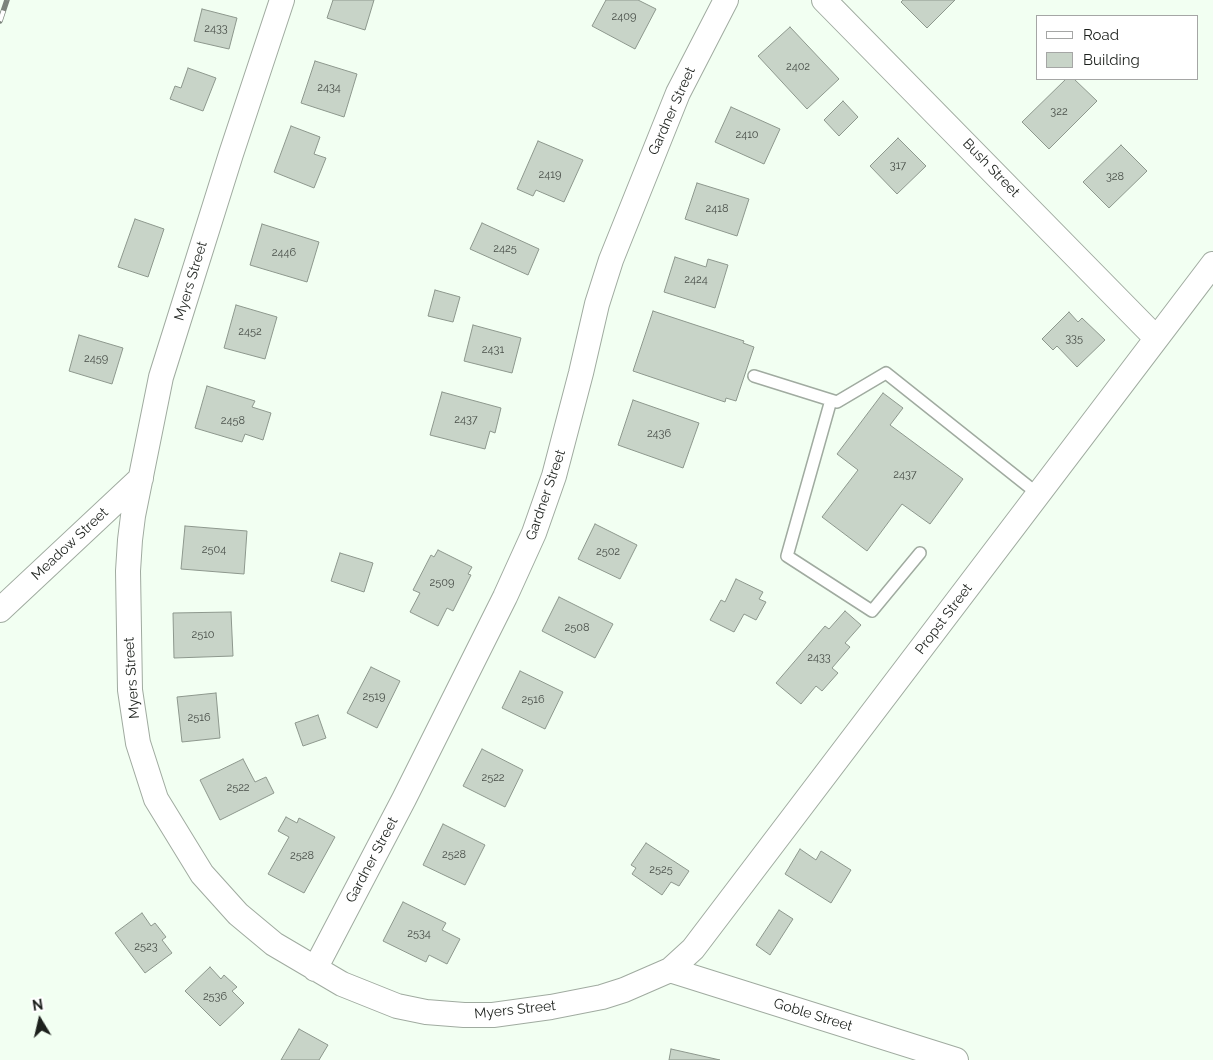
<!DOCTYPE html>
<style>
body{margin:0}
#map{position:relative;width:1213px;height:1060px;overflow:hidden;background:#f2fff2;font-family:Raleway,sans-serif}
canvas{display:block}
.legend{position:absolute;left:1036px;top:15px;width:162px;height:65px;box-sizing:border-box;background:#fff;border:1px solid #a5a6a5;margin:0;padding:6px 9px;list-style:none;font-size:15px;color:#1d211d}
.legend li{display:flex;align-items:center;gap:10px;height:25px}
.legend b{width:25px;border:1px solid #a5a6a5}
.north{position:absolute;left:15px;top:995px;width:50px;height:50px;-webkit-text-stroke:4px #fff;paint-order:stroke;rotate:351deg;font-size:14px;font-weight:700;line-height:20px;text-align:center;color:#1d211d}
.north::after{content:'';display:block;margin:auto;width:18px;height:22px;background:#1d211d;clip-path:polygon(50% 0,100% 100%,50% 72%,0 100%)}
</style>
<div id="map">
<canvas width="1213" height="1060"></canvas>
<ul class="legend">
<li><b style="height:6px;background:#fff"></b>Road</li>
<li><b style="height:14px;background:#c8d4c8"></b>Building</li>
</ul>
<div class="north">N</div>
</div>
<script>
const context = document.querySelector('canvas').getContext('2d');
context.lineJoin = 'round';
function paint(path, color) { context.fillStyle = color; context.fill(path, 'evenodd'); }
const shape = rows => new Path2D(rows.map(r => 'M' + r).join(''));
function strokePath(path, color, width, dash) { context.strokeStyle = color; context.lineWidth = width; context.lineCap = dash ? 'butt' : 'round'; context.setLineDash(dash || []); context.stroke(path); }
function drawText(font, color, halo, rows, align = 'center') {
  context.font = font + ' Raleway,sans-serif'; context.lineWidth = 4; context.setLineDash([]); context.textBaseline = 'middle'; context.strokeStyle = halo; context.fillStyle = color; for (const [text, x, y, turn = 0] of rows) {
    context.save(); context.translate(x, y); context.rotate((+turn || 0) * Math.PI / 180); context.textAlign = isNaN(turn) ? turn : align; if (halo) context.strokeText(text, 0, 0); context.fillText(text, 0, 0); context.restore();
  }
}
const building = shape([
 [333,0,374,0,365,30,327,18,333,0],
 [606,0,638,0,656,9,635,49,592,26,606,0],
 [903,0,955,0,927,28,901,2,903,0],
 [202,9,237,18,229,49,194,41,202,9],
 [790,27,839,79,807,109,758,56,790,27],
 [315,61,357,74,344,117,301,103,315,61],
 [188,68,216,78,203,111,170,99,175,86,181,88,188,68],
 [1066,79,1074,79,1097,101,1049,149,1022,122,1066,79],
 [843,101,858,117,839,136,824,120,843,101],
 [731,107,780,129,764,164,715,142,731,107],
 [291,126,320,137,314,154,326,158,314,188,274,172,291,126],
 [898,138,926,166,897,194,870,166,898,138],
 [538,141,583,160,564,202,536,190,533,196,517,189,538,141],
 [1121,145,1147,171,1109,208,1083,182,1121,145],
 [697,183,749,199,737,236,685,219,697,183],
 [135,219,164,229,148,277,118,267,135,219],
 [482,223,539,249,528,275,470,249,482,223],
 [262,224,319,242,307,282,250,265,262,224],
 [675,257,706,267,708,259,728,265,715,308,664,292,675,257],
 [435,290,460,297,453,322,428,316,435,290],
 [236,305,277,317,265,359,224,348,236,305],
 [653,311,744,341,743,343,754,347,736,401,726,398,725,402,633,371,653,311],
 [1069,312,1078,322,1082,318,1105,340,1077,367,1057,346,1053,350,1042,339,1069,312],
 [473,325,521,338,512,373,464,361,473,325],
 [79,335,123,348,112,384,69,371,79,335],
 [207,386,255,401,252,407,271,413,263,440,245,434,242,442,195,428,207,386],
 [442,392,501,408,495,433,490,431,485,449,430,435,442,392],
 [883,393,903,408,890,425,963,479,930,524,902,504,867,551,822,517,858,470,837,454,883,393],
 [633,400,699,423,683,468,618,445,633,400],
 [595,524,637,545,620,579,578,559,595,524],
 [185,526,247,531,244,574,181,569,185,526],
 [438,550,472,567,468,574,471,575,453,611,447,608,438,626,410,612,420,593,413,590,431,555,434,557,438,550],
 [340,553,373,563,364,592,331,581,340,553],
 [736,579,763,592,759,599,766,602,756,620,744,614,734,632,710,620,721,600,725,602,736,579],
 [559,597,613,624,595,658,542,631,559,597],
 [845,611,861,625,845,643,850,647,832,668,838,673,822,691,816,686,801,704,776,683,825,626,829,629,845,611],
 [231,612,233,656,174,658,173,613,231,612],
 [371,667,400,681,377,728,347,713,371,667],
 [520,671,563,692,545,729,502,708,520,671],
 [216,693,220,738,182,742,177,697,216,693],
 [318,715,326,738,303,746,295,723,318,715],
 [482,749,523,770,505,807,463,786,482,749],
 [243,759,255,782,266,777,274,793,220,820,200,780,243,759],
 [286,817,297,823,299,818,335,837,304,893,268,874,289,837,278,831,286,817],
 [443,824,485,845,465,885,423,865,443,824],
 [646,843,689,871,679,886,671,882,662,895,632,874,636,868,631,865,646,843],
 [800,849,816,860,821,851,851,870,831,903,785,874,800,849],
 [403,902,446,923,442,930,460,939,447,964,429,955,426,962,383,941,403,902],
 [779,910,793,919,770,955,756,945,779,910],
 [142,913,151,926,155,923,166,937,162,940,172,953,145,973,115,933,142,913],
 [210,967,221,979,224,975,237,987,232,991,244,1003,220,1026,185,991,210,967],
 [299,1029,328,1045,319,1060,281,1060,299,1029],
 [671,1049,720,1060,669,1060,671,1049]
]);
paint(building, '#c8d4c8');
strokePath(building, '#8d988d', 1);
const service = shape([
 [754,376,837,402,886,373,1038,494],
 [831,400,787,556,872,611,920,553]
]);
const minor = shape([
 [282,0,231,154,161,377,133,516,130,540,128,571,130,690,138,743,156,799,202,874,238,914,274,944,342,984,397,1006,426,1012,464,1015,493,1015,551,1007,602,997,624,990,670,970,693,949,1213,264],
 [824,0,1156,338],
 [0,610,141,478],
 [315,969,404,799,505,597,534,533,554,476,581,373,597,304,611,260,678,93,726,0],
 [670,970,956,1060]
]);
strokePath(service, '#a0aba0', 14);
strokePath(minor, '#a0aba0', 26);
strokePath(service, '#fff', 11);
strokePath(minor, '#fff', 24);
const rail = shape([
 [0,21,7,0]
]);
strokePath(rail, '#7c847c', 5.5);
strokePath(rail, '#fff', 4, [11]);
drawText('11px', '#484e48', null, [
 ["2409",624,17],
 ["2433",216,29],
 ["2402",798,67],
 ["2434",329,88],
 ["322",1059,112],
 ["2410",747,135],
 ["317",898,166],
 ["2419",550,175],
 ["328",1115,177],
 ["2418",717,209],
 ["2425",505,249],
 ["2446",284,253],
 ["2424",696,280],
 ["2452",250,332],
 ["335",1074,339],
 ["2431",493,350],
 ["2459",96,359],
 ["2437",466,420],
 ["2458",233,421],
 ["2436",659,434],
 ["2437",905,475],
 ["2504",214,550],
 ["2502",608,552],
 ["2509",442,583],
 ["2508",577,628],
 ["2510",203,635],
 ["2433",819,658],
 ["2519",374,697],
 ["2516",533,700],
 ["2516",199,718],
 ["2522",493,778],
 ["2522",238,788],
 ["2528",454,855],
 ["2528",302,856],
 ["2525",661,870],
 ["2534",419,934],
 ["2523",146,947],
 ["2536",215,997]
]);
drawText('14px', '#1d211d', '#fff', [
 ["Gardner Street",672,111,-66],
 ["Bush Street",991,168,46],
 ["Myers Street",191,281,-73],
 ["Gardner Street",546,495,-71],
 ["Meadow Street",70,544,-43],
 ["Propst Street",944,619,-53],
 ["Myers Street",132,678,-94],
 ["Gardner Street",372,860,-62],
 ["Myers Street",515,1010,-6],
 ["Goble Street",813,1015,17]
]);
</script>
